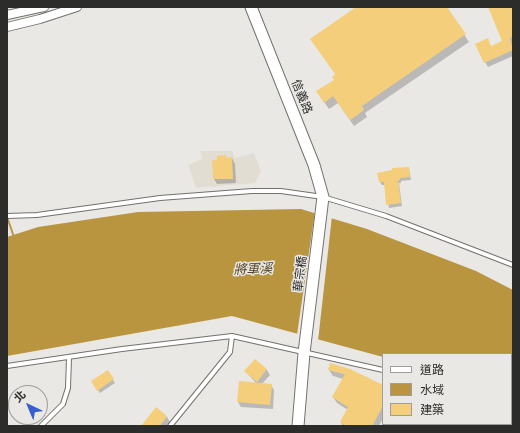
<!DOCTYPE html>
<meta charset="utf-8">
<style>
body{margin:0}
#map{position:relative;width:520px;height:433px;overflow:hidden;background:#eae8e5;font-family:"Sofia Sans Condensed","Noto Sans TC",sans-serif}
canvas{display:block}
.frame{position:absolute;inset:0;border:8px solid #2c2c2a;pointer-events:none}
.legend{position:absolute;left:382px;top:353px;width:130px;height:72px;box-sizing:border-box;background:#eae8e5;border:1px solid #9e9d9a;margin:0;padding:5px 7px;list-style:none;font-size:12px;color:#2c2c2a}
.legend li{display:flex;align-items:center;gap:8px;height:20px}
.legend b{width:20px;border:1px solid #9e9d9a}
.north{position:absolute;left:8px;top:385px;width:40px;height:40px;box-sizing:border-box;background:#eae8e5;border:1px solid #9e9d9a;border-radius:50%;rotate:316deg;font-size:11px;font-weight:700;line-height:16px;text-align:center;color:#2c2c2a}
.north::after{content:'';display:block;margin:auto;width:14px;height:18px;background:#375ecf;clip-path:polygon(50% 0,100% 100%,50% 72%,0 100%)}
</style>
<div id="map">
<canvas width="520" height="433"></canvas>
<div class="frame"></div>
<ul class="legend">
<li><b style="height:5px;background:#fff"></b>道路</li>
<li><b style="height:11px;background:#b99540"></b>水域</li>
<li><b style="height:11px;background:#f4ce7b"></b>建築</li>
</ul>
<div class="north">北</div>
</div>
<script>
const context = document.querySelector('canvas').getContext('2d');
context.lineJoin = 'round';
function paint(path, color) { context.fillStyle = color; context.fill(path, 'evenodd'); }
const shape = rows => new Path2D(rows.map(r => 'M' + r).join(''));
function strokePath(path, color, width, dash) { context.strokeStyle = color; context.lineWidth = width; context.lineCap = dash ? 'butt' : 'round'; context.setLineDash(dash || []); context.stroke(path); }
function drawText(font, color, halo, rows, align = 'center') {
  context.font = font + ' "Sofia Sans Condensed","Noto Sans TC",sans-serif'; context.lineWidth = 3; context.setLineDash([]); context.textBaseline = 'middle'; context.strokeStyle = halo; context.fillStyle = color; for (const [text, x, y, turn = 0] of rows) {
    context.save(); context.translate(x, y); context.rotate((+turn || 0) * Math.PI / 180); context.textAlign = isNaN(turn) ? turn : align; if (halo) context.strokeText(text, 0, 0); context.fillText(text, 0, 0); context.restore();
  }
}
paint(shape([
 [200,151,232,151,235,158,254,153,261,171,255,183,196,188,188,165,202,159]
]), '#e2ddd3');
paint(shape([
 [301,209,367,229,476,271,513,290,513,404,511,403,511,354,383,354,383,357,232,316,7,356,7,237,38,227,138,212]
]), '#b99540');
paint(shape([
 [315,211,332,216,318,341,297,335]
]), '#eae8e5');
paint(shape([
 [358,7,446,7,469,42,365,113,367,117,354,126,338,103,329,109,322,99,335,80],
 [490,7,513,7,513,56,488,67,485,62,491,47,503,42],
 [225,156,227,159,232,158,235,164,236,183,217,184,214,179,213,161,218,161],
 [409,168,411,180,401,181,401,183,399,183,402,206,389,208,385,185,382,185,380,182],
 [255,360,267,370,270,375,262,384,271,385,274,390,273,409,241,407,238,402,257,384,245,371],
 [329,370,365,379,366,377,382,385,383,383,383,418,379,426,343,426,341,422,348,410,337,403,333,397,343,379,333,376],
 [107,371,115,383,100,393,92,381],
 [156,409,167,417,170,422,166,426,142,426]
]), '#0003');
strokePath(shape([
 [7,217,14,237]
]), '#b99540', 2);
paint(shape([
 [356,7,447,7,466,34,362,106,364,110,350,120,333,96,324,103,316,91,334,80,332,77,335,74,310,39],
 [488,7,513,7,513,36,510,38,513,50,484,63,475,44,488,38,491,46,502,41],
 [226,155,226,158,232,157,233,179,213,179,212,160,217,160,217,156],
 [409,167,410,177,400,178,400,180,398,180,401,203,386,205,384,182,379,182,377,173,392,170,392,168],
 [255,359,267,369,257,382,244,371],
 [330,363,350,369,383,385,383,406,372,426,346,426,340,422,348,407,332,397,345,374,328,370],
 [108,370,114,379,97,391,91,381],
 [239,381,272,384,270,405,237,402],
 [156,407,167,416,160,426,141,426]
]), '#f4ce7b');
const lane = shape([
 [7,216,37,215,160,198,252,191,281,191,323,197,386,216,513,265],
 [7,366,122,349,232,336,383,370],
 [508,424,512,426],
 [41,426,63,404,68,388,69,358],
 [170,426,230,352,232,336]
]);
const street = shape([
 [7,15,44,7],
 [7,27,40,19,77,7]
]);
const secondary = shape([
 [251,7,314,165,323,197,304,353,298,426]
]);
strokePath(lane, '#72716d', 6);
strokePath(street, '#72716d', 10);
strokePath(secondary, '#72716d', 13);
strokePath(lane, '#fff', 4);
strokePath(street, '#fff', 8);
strokePath(secondary, '#fff', 11);
drawText('12px', '#2c2c2a', '#eae8e5', [
 ["信義路",301,97,68],
 ["華宗橋",301,274,-83]
]);
drawText('italic 13px', '#534320', '#eae8e5', [
 ["將軍溪",253,270,-2]
]);
</script>
